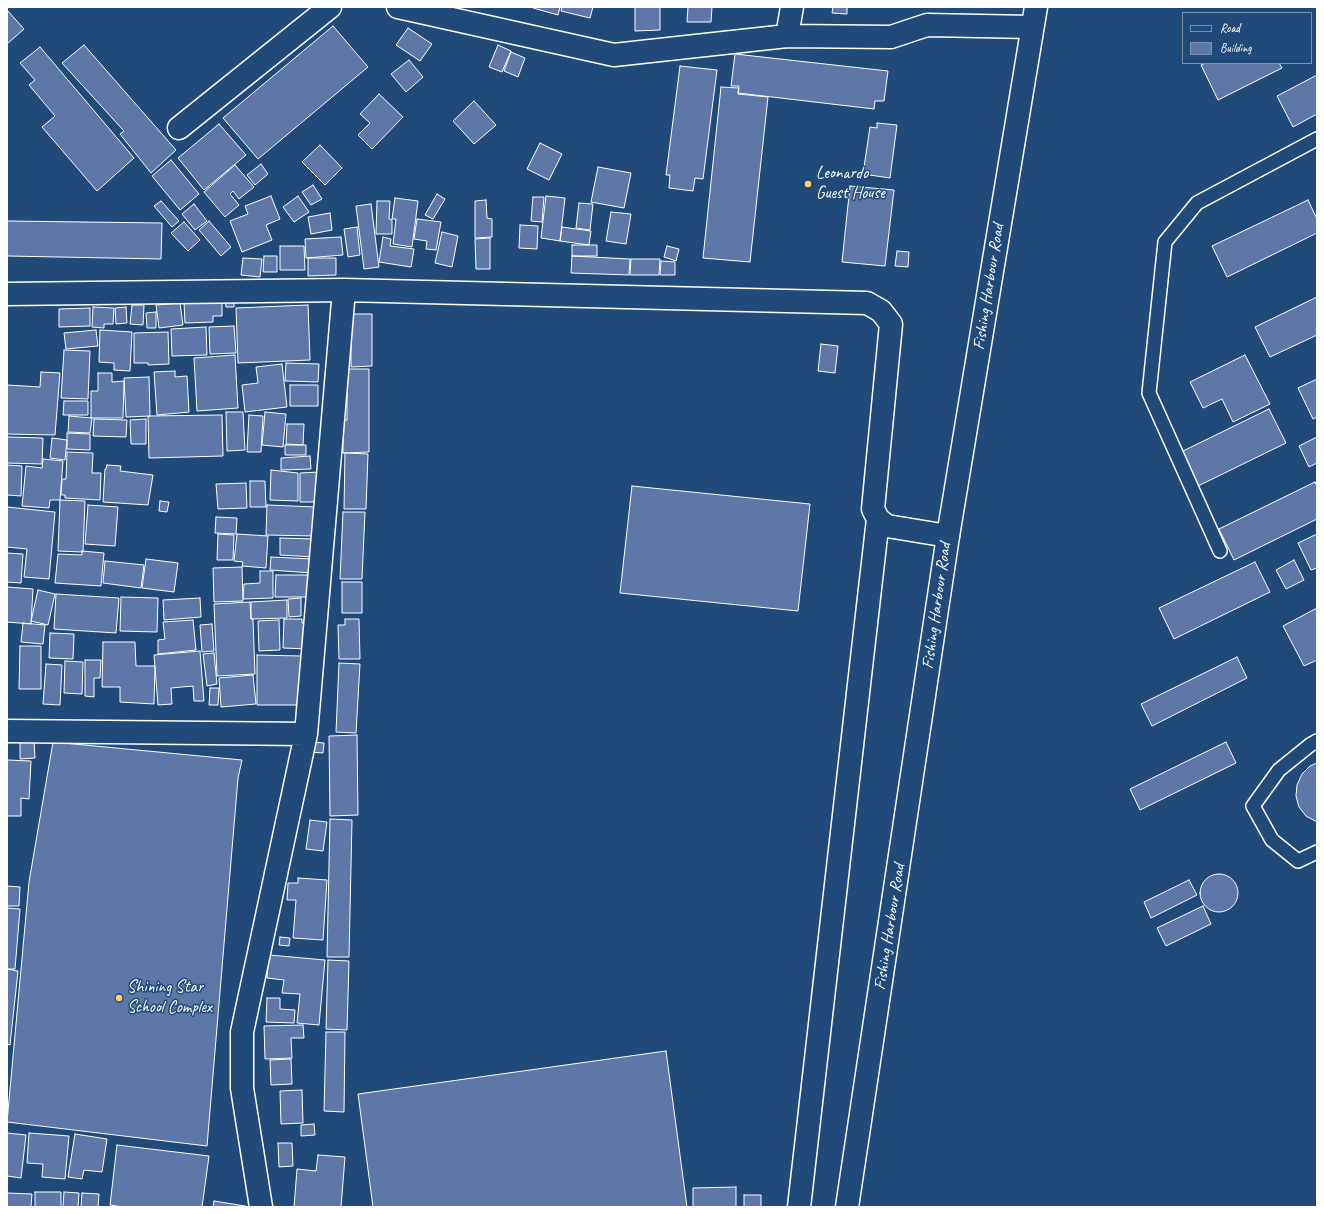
<!DOCTYPE html>
<style>
body{margin:0}
#map{position:relative;width:1324px;height:1214px;overflow:hidden;background:#1f4a7a;font-family:Caveat,sans-serif}
canvas{display:block}
.frame{position:absolute;inset:0;border:8px solid #fff;pointer-events:none}
.legend{position:absolute;left:1182px;top:12px;width:130px;height:52px;box-sizing:border-box;background:#1f4a7a;border:1px solid #7992af;margin:0;padding:5px 7px;list-style:none;font-size:12px;color:#fff}
.legend li{display:flex;align-items:center;gap:8px;height:20px}
.legend b{width:20px;border:1px solid #7992af}
</style>
<div id="map">
<canvas width="1324" height="1214"></canvas>
<div class="frame"></div>
<ul class="legend">
<li><b style="height:5px;background:#1f4a7a"></b>Road</li>
<li><b style="height:11px;background:#5e77a8"></b>Building</li>
</ul>
</div>
<script>
const context = document.querySelector('canvas').getContext('2d');
context.lineJoin = 'round';
function paint(path, color) { context.fillStyle = color; context.fill(path, 'evenodd'); }
const shape = rows => new Path2D(rows.map(r => 'M' + r).join(''));
function strokePath(path, color, width, dash) { context.strokeStyle = color; context.lineWidth = width; context.lineCap = dash ? 'butt' : 'round'; context.setLineDash(dash || []); context.stroke(path); }
function drawText(font, color, halo, rows, align = 'center') {
  context.font = font + ' Caveat,sans-serif'; context.lineWidth = 3; context.setLineDash([]); context.textBaseline = 'middle'; context.strokeStyle = halo; context.fillStyle = color; for (const [text, x, y, turn = 0] of rows) {
    context.save(); context.translate(x, y); context.rotate((+turn || 0) * Math.PI / 180); context.textAlign = isNaN(turn) ? turn : align; if (halo) context.strokeText(text, 0, 0); context.fillText(text, 0, 0); context.restore();
  }
}
const building = shape([
 [533,7,560,7,558,15,533,8,533,7],
 [562,7,593,7,590,18,561,11,562,7],
 [635,7,660,7,660,30,635,31,635,7],
 [688,7,712,7,711,22,687,22,688,7],
 [833,7,847,7,847,14,832,13,833,7],
 [7,10,24,29,7,44,7,10],
 [333,26,368,67,258,159,223,118,333,26],
 [408,28,432,44,420,61,396,45,408,28],
 [84,45,176,150,151,173,120,134,124,131,62,63,84,45],
 [498,45,511,51,502,72,489,67,498,45],
 [40,47,134,158,97,191,42,127,55,116,29,85,35,80,20,63,40,47],
 [511,52,525,58,518,77,504,71,511,52],
 [735,54,888,71,884,101,875,101,874,109,738,93,739,86,731,86,735,54],
 [409,60,423,77,406,92,391,74,409,60],
 [1205,63,1279,63,1282,68,1218,100,1201,65,1205,63],
 [680,66,717,70,703,179,695,178,693,191,669,188,670,175,666,175,680,66],
 [1317,75,1317,114,1293,127,1277,96,1317,75],
 [721,87,739,88,738,94,768,97,750,262,703,258,721,87],
 [379,94,403,117,372,149,358,135,370,123,360,114,379,94],
 [474,101,496,125,474,144,453,121,474,101],
 [877,123,897,125,890,178,863,174,870,127,877,128,877,123],
 [219,124,246,155,204,190,178,158,219,124],
 [540,143,562,154,549,180,527,169,540,143],
 [320,145,342,168,325,185,302,162,320,145],
 [171,160,199,194,180,210,152,176,171,160],
 [261,164,268,174,255,185,247,175,261,164],
 [235,165,254,187,239,199,233,191,230,194,239,205,225,217,204,192,235,165],
 [598,167,631,173,624,208,591,202,598,167],
 [313,185,322,199,311,205,302,192,313,185],
 [850,186,894,190,885,266,842,262,850,186],
 [437,194,445,199,433,219,425,215,437,194],
 [271,196,280,219,266,225,272,240,242,252,230,221,248,214,245,206,271,196],
 [298,196,309,212,294,222,283,207,298,196],
 [546,196,565,198,560,241,541,238,546,196],
 [533,197,544,197,542,222,531,221,533,197],
 [395,198,418,201,412,247,393,244,396,219,392,219,395,198],
 [486,200,487,218,492,219,492,237,475,238,475,201,486,200],
 [1308,200,1317,219,1317,233,1227,277,1212,246,1308,200],
 [161,201,179,221,172,227,154,206,161,201],
 [377,201,390,201,389,219,392,220,392,234,376,234,377,201],
 [579,203,593,204,590,230,576,228,579,203],
 [194,204,207,221,195,230,182,214,194,204],
 [371,204,379,267,364,269,356,206,371,204],
 [611,212,631,214,626,244,606,241,611,212],
 [330,213,332,230,311,234,308,217,330,213],
 [417,219,441,222,436,250,426,249,427,241,414,239,417,219],
 [7,221,162,223,161,259,7,256,7,221],
 [209,221,231,247,221,256,199,230,209,221],
 [184,222,200,240,188,251,171,233,184,222],
 [520,225,538,226,537,249,519,248,520,225],
 [357,227,360,255,348,257,344,229,357,227],
 [562,227,591,231,589,245,560,241,562,227],
 [442,232,458,236,452,267,435,263,442,232],
 [341,237,343,255,306,258,305,239,341,237],
 [383,237,391,239,390,246,414,249,411,267,379,262,383,237],
 [490,238,490,269,476,269,475,239,490,238],
 [572,245,597,245,597,256,572,256,572,245],
 [280,246,304,246,305,270,280,270,280,246],
 [667,246,679,249,676,261,664,257,667,246],
 [897,251,909,252,908,267,895,266,897,251],
 [264,256,277,256,277,272,263,272,264,256],
 [572,256,630,259,629,275,571,273,572,256],
 [243,258,262,259,260,277,241,275,243,258],
 [308,258,336,258,336,275,308,276,308,258],
 [631,259,660,259,659,275,630,275,631,259],
 [661,261,675,262,675,275,660,275,661,261],
 [234,297,234,307,226,307,225,298,234,297],
 [1317,297,1317,335,1270,357,1255,327,1317,297],
 [222,301,222,316,213,316,213,322,185,323,184,302,222,301],
 [180,303,183,325,159,328,156,305,180,303],
 [132,305,144,305,143,325,130,324,132,305],
 [308,305,310,360,238,363,236,308,308,305],
 [93,307,114,308,113,324,104,324,104,328,92,327,93,307],
 [126,307,127,323,116,324,115,308,126,307],
 [90,308,90,326,59,327,59,309,90,308],
 [156,312,156,328,147,328,146,313,156,312],
 [351,314,372,314,372,366,351,367,351,314],
 [234,326,236,353,210,354,209,327,234,326],
 [206,327,207,355,172,356,171,329,206,327],
 [96,330,98,346,66,349,64,333,96,330],
 [100,330,132,332,130,371,114,370,114,363,99,362,100,330],
 [168,332,169,364,148,365,148,363,134,363,134,333,168,332],
 [821,344,838,346,835,373,818,371,821,344],
 [64,350,90,351,88,399,61,398,64,350],
 [235,355,238,408,197,411,194,358,235,355],
 [1245,355,1270,404,1233,422,1222,399,1203,408,1190,382,1245,355],
 [286,363,319,364,318,382,285,381,286,363],
 [282,364,287,407,245,412,242,385,258,383,256,367,282,364],
 [347,369,369,369,369,452,343,453,343,420,347,420,347,369],
 [175,371,175,377,187,376,189,412,157,415,154,372,175,371],
 [41,372,60,373,55,435,7,434,7,385,40,387,41,372],
 [98,373,112,373,112,382,124,381,123,418,91,418,91,391,98,391,98,373],
 [149,377,150,416,126,417,124,378,149,377],
 [1317,379,1317,417,1313,419,1298,388,1317,379],
 [290,385,318,385,318,406,290,406,290,385],
 [64,401,88,401,88,415,63,415,64,401],
 [1269,409,1286,443,1198,486,1181,452,1269,409],
 [226,412,243,412,245,450,227,451,226,412],
 [265,412,286,414,283,447,262,445,265,412],
 [222,415,223,456,149,458,148,416,222,415],
 [249,415,263,416,261,452,247,452,249,415],
 [69,416,92,418,90,433,68,432,69,416],
 [94,419,127,420,126,437,93,436,94,419],
 [146,419,146,444,131,444,130,420,146,419],
 [287,424,304,424,303,445,286,444,287,424],
 [67,433,90,434,90,450,67,449,67,433],
 [7,437,43,438,42,464,7,463,7,437],
 [1317,437,1317,463,1309,467,1299,446,1317,437],
 [52,438,67,440,65,460,50,458,52,438],
 [285,445,306,445,306,455,285,455,285,445],
 [67,452,93,453,92,473,101,473,100,500,65,498,65,495,61,495,62,479,66,479,67,452],
 [345,453,368,454,366,509,344,509,345,453],
 [310,456,311,469,281,470,281,458,310,456],
 [43,459,63,461,60,500,50,500,49,508,22,506,26,466,42,468,43,459],
 [7,465,22,466,21,496,7,495,7,465],
 [107,465,121,466,120,471,153,475,148,505,103,502,105,469,106,469,107,465],
 [271,470,298,473,298,501,270,500,271,470],
 [319,472,318,502,300,502,300,473,319,472],
 [250,481,265,481,266,507,250,507,250,481],
 [1315,482,1317,486,1317,519,1234,560,1219,529,1315,482],
 [246,483,247,508,218,509,216,484,246,483],
 [632,486,810,504,798,611,620,593,632,486],
 [60,500,85,501,83,552,58,551,60,500],
 [160,501,169,502,167,512,159,511,160,501],
 [88,505,118,507,115,546,85,544,88,505],
 [267,505,316,507,315,536,266,535,267,505],
 [7,507,55,512,49,579,24,577,27,549,7,547,7,507],
 [343,512,365,512,362,579,340,579,343,512],
 [216,517,237,518,236,534,215,533,216,517],
 [218,534,234,535,233,560,217,560,218,534],
 [237,534,268,536,266,568,242,566,243,562,234,561,237,534],
 [1317,534,1317,568,1311,570,1298,543,1317,534],
 [280,538,314,539,314,557,280,555,280,538],
 [82,551,104,553,101,586,55,583,58,554,82,555,82,551],
 [7,553,23,554,21,583,7,582,7,553],
 [271,557,313,559,312,573,270,570,271,557],
 [146,559,178,563,174,592,142,588,146,559],
 [1294,560,1304,580,1286,589,1276,570,1294,560],
 [105,561,144,565,141,588,103,583,105,561],
 [1255,562,1270,592,1174,639,1159,608,1255,562],
 [242,567,243,601,214,602,213,568,242,567],
 [260,571,273,571,273,598,243,599,244,584,260,583,260,571],
 [276,575,311,575,310,597,275,597,276,575],
 [342,582,362,582,362,613,342,613,342,582],
 [7,587,33,589,31,624,7,622,7,587],
 [38,590,55,594,48,625,31,621,38,590],
 [56,594,119,598,116,633,54,629,56,594],
 [121,597,158,598,157,632,120,631,121,597],
 [200,598,201,617,164,620,163,600,200,598],
 [301,598,301,616,289,617,288,599,301,598],
 [287,600,287,618,251,619,251,602,287,600],
 [250,602,251,619,253,619,255,674,217,676,214,604,250,602],
 [1317,608,1317,660,1304,666,1283,626,1317,608],
 [284,619,302,619,302,623,310,623,309,649,283,648,284,619],
 [345,619,359,619,360,659,339,659,338,625,345,625,345,619],
 [193,620,196,650,158,654,158,640,165,639,163,622,193,620],
 [279,620,280,650,259,651,258,621,279,620],
 [23,623,45,625,43,644,21,642,23,623],
 [212,624,214,651,202,652,200,625,212,624],
 [50,633,74,634,73,659,49,658,50,633],
 [103,642,135,642,136,666,155,666,154,704,120,702,120,687,102,687,103,642],
 [20,646,41,646,41,689,19,689,20,646],
 [200,651,204,701,194,701,193,686,171,688,172,704,158,705,154,655,200,651],
 [214,653,217,684,207,686,203,654,214,653],
 [257,655,301,656,300,705,257,705,257,655],
 [1237,657,1247,678,1152,726,1141,704,1237,657],
 [85,660,101,660,100,678,94,678,94,697,85,696,85,660],
 [65,661,83,662,82,694,64,693,65,661],
 [339,663,360,664,356,733,336,732,339,663],
 [46,664,62,665,60,705,43,704,46,664],
 [253,675,256,704,221,707,219,678,253,675],
 [210,688,219,688,218,705,209,705,210,688],
 [357,735,358,815,330,816,329,736,357,735],
 [34,739,35,758,20,759,20,740,34,739],
 [53,742,242,760,238,778,207,1146,7,1122,29,882,53,742],
 [311,742,324,743,323,753,310,752,311,742],
 [1226,742,1236,763,1140,810,1130,789,1226,742],
 [7,760,31,761,29,799,21,798,21,816,7,816,7,760],
 [1317,763,1317,822,1306,816,1299,807,1296,796,1297,785,1302,774,1310,766,1317,763],
 [330,819,352,820,349,957,327,957,330,819],
 [310,820,327,822,323,851,306,849,310,820],
 '1200 893a19 19 0 1 1 38 0a19 19 0 1 1-38 0Z',
 [298,878,327,880,323,940,293,938,296,900,287,900,288,883,298,883,298,878],
 [1189,880,1197,895,1151,918,1144,902,1189,880],
 [7,886,20,887,19,906,7,906,7,886],
 [1203,906,1211,924,1166,946,1157,928,1203,906],
 [7,908,20,909,15,969,7,969,7,908],
 [280,937,290,938,289,946,279,945,280,937],
 [269,955,325,960,319,1025,297,1023,300,994,282,993,284,980,267,978,269,955],
 [328,960,349,961,347,1030,326,1029,328,960],
 [7,969,18,971,10,1045,7,1044,7,969],
 [267,998,280,998,280,1009,295,1010,294,1023,266,1022,267,998],
 [303,1025,304,1038,291,1038,292,1058,265,1059,264,1026,303,1025],
 [326,1032,345,1032,344,1112,324,1111,326,1032],
 [666,1051,687,1207,373,1207,358,1094,666,1051],
 [291,1059,292,1084,271,1085,270,1060,291,1059],
 [302,1090,303,1123,281,1124,280,1091,302,1090],
 [314,1124,315,1135,301,1136,301,1125,314,1124],
 [7,1133,26,1135,21,1178,7,1176,7,1133],
 [29,1133,69,1136,65,1179,42,1177,43,1164,27,1163,29,1133],
 [75,1134,107,1139,102,1172,84,1170,82,1179,68,1177,75,1134],
 [278,1143,292,1143,293,1166,279,1167,278,1143],
 [117,1145,209,1156,202,1207,123,1207,110,1205,117,1145],
 [318,1155,345,1157,341,1207,294,1207,297,1169,316,1171,318,1155],
 [736,1187,736,1207,693,1207,693,1188,736,1187],
 [35,1192,61,1192,61,1207,35,1207,35,1192],
 [64,1192,79,1193,78,1207,63,1207,64,1192],
 [7,1193,32,1194,31,1207,7,1207,7,1193],
 [82,1193,99,1194,98,1207,81,1207,82,1193],
 [744,1195,761,1195,761,1207,744,1207,744,1195],
 [214,1201,251,1207,213,1207,214,1201]
]);
paint(building, '#5e77a8');
strokePath(building, '#fff', 1);
const lane = shape([
 [1220,551,1149,393,1165,242,1197,203,1317,139],
 [1317,741,1310,745,1279,770,1253,806,1272,840,1298,861,1317,852]
]);
const street = shape([
 [398,7,614,55,787,36,891,37,927,25,1032,27],
 [787,36,792,7],
 [179,128,330,7],
 [7,294,344,290],
 [7,731,306,734,242,1032,242,1088,261,1207],
 [306,734,344,290,867,303,881,311,891,324,873,509,878,519,887,526,948,536],
 [799,1207,878,519]
]);
const secondary = shape([
 [847,1207,948,536,1036,7]
]);
strokePath(lane, '#fff', 16);
strokePath(street, '#fff', 25);
strokePath(secondary, '#fff', 25);
strokePath(lane, '#1f4a7a', 13);
strokePath(street, '#1f4a7a', 22);
strokePath(secondary, '#1f4a7a', 22);
for (const [x, y, r, color] of [
 [808,184,4,"#ffd166"],
 [119,998,4,"#ffd166"]
]) { const dot = new Path2D(); dot.arc(x, y, r, 0, 2 * Math.PI); context.fillStyle = color; context.fill(dot); strokePath(dot, '#1f4a7a', 1.5); }
drawText('17px', '#fff', '#1f4a7a', [
 ["Leonardo",816,174],
 ["Guest House",816,194],
 ["Shining Star",127,988],
 ["School Complex",127,1008]
], 'left');
drawText('17px', '#fff', '#1f4a7a', [
 ["Fishing Harbour Road",989,287,-81],
 ["Fishing Harbour Road",937,606,-82],
 ["Fishing Harbour Road",890,927,-81]
]);
</script>
